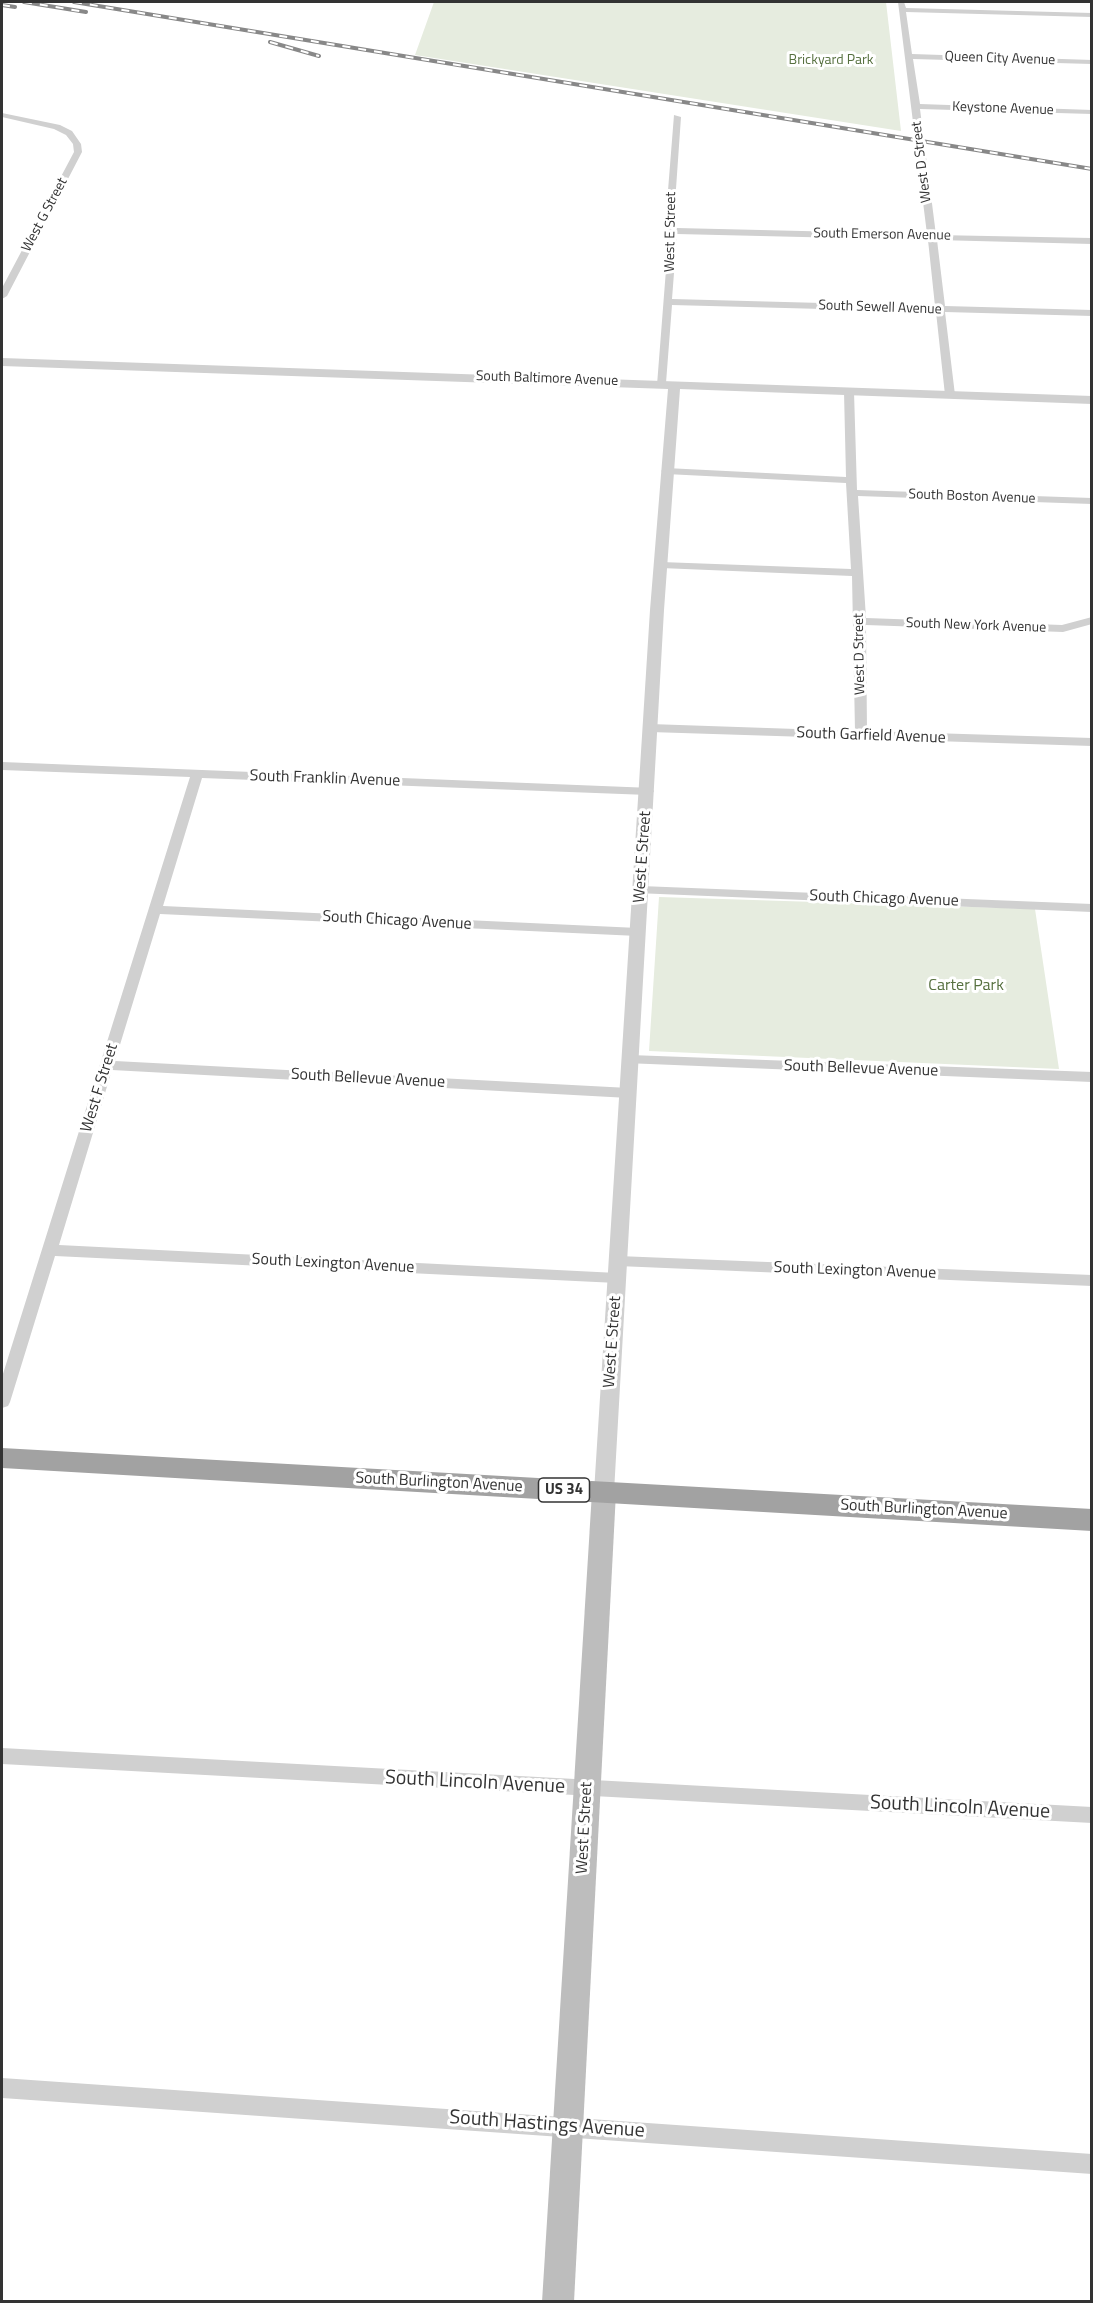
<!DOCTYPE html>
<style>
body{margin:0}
#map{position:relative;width:1093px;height:2303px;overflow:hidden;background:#fff;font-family:"Titillium Web",sans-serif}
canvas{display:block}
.frame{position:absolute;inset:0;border:3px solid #333;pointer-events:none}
</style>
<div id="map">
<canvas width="1093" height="2303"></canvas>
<div class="frame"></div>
</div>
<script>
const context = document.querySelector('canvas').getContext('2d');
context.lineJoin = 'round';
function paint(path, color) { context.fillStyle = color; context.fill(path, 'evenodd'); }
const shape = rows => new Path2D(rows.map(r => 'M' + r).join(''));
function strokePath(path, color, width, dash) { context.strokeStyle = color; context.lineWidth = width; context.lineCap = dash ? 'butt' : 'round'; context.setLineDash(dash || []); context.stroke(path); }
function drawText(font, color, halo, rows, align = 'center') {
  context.font = font + ' "Titillium Web",sans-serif'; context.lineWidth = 6; context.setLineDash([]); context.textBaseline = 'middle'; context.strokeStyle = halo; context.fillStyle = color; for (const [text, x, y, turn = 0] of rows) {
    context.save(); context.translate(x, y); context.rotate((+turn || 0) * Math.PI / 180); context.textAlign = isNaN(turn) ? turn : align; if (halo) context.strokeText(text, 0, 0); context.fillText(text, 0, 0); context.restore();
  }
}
paint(shape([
 [434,2,886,2,901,131,415,55],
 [659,897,1035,909,1059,1069,649,1051]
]), '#e6ecdf');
paint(shape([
 [898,2,904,2,906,8,1092,13,1092,17,906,12,912,54,1092,60,1092,64,913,59,920,104,1092,110,1092,114,920,109,936,235,1092,238,1092,244,937,240,945,306,1092,310,1092,316,945,312,955,395,950,398,945,395,936,312,672,305,666,383,657,385,669,231,667,203,674,115,681,117,675,203,677,228,927,234,898,2],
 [677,234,928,240,935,306,672,299,677,234],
 [2,113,60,125,72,131,81,144,82,152,7,296,2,299,2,288,74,152,73,144,66,135,54,129,2,117,2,113],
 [849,389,854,392,857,490,1092,498,1092,504,858,496,866,618,1062,625,1092,617,1092,624,1063,632,866,625,867,731,1092,738,1092,746,650,732,644,728,650,724,855,731,852,576,661,568,655,565,661,562,851,569,846,483,666,474,661,471,666,468,846,477,844,392,849,389],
 [2,762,652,788,654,791,652,794,648,795,202,778,163,906,638,928,645,932,638,936,160,914,115,1061,629,1088,636,1093,629,1098,112,1070,59,1245,617,1273,623,1274,625,1278,623,1282,617,1283,55,1256,10,1402,8,1406,2,1408,2,1377,190,777,2,770,2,762],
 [641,886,1092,904,1092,912,636,893,634,890,641,886],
 [630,1055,1092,1072,1092,1082,625,1063,623,1060,630,1055],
 [618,1256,1092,1275,1092,1286,618,1266,612,1265,610,1261,612,1257,618,1256],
 [2,1748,1092,1807,1092,1823,2,1764,2,1748],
 [2,2078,1092,2154,1092,2174,2,2098,2,2078]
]), '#d0d0d0');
paint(shape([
 [2,358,1092,396,1092,404,680,389,664,610,614,1492,611,1498,604,1500,597,1498,594,1492,650,610,668,389,2,366,2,358]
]), '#d0d0d0');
paint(shape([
 [604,1483,613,1486,616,1492,574,2302,542,2302,592,1492,595,1486,604,1483]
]), '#bdbdbd');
paint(shape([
 [2,1448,1092,1509,1092,1531,2,1468,2,1448]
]), '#a2a2a2');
const rail = shape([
 [24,2,86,12],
 [74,2,1092,169],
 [2,5,15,7],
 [270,42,319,56]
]);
strokePath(rail, '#888', 4);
strokePath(rail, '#fff', 2, [8]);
drawText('14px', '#333', '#fff', [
 ["Queen City Avenue",1000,59,2],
 ["Keystone Avenue",1003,109,2],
 ["West D Street",922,162,-97],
 ["West G Street",45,215,-62],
 ["West E Street",671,232,-89],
 ["South Emerson Avenue",882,235,1],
 ["South Sewell Avenue",880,308,2],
 ["South Baltimore Avenue",547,379,2],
 ["South Boston Avenue",972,497,2],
 ["South New York Avenue",976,626,2],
 ["West D Street",860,654,-91]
]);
drawText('14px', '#56703f', '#fff', [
 ["Brickyard Park",831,61]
]);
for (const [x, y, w] of [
 [564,1490,51]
]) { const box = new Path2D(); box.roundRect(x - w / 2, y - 12, w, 24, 4.5); context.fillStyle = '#fff'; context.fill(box); strokePath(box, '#333', 1.5); }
drawText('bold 15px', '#333', null, [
 ["US 34",564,1490]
]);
drawText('16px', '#333', '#fff', [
 ["South Garfield Avenue",871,736,2],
 ["South Franklin Avenue",325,779,2],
 ["West E Street",643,857,-86],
 ["South Chicago Avenue",884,899,2],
 ["South Chicago Avenue",397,921,3],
 ["South Bellevue Avenue",861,1069,2],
 ["South Bellevue Avenue",368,1079,3],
 ["West F Street",100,1088,-73],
 ["South Lexington Avenue",333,1264,3],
 ["South Lexington Avenue",855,1271,2],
 ["West E Street",613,1342,-86],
 ["South Burlington Avenue",439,1483,3],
 ["South Burlington Avenue",924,1510,3],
 ["West E Street",585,1828,-87]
]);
drawText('16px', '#56703f', '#fff', [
 ["Carter Park",966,986]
]);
drawText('20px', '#333', '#fff', [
 ["South Lincoln Avenue",475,1783,3],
 ["South Lincoln Avenue",960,1808,3],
 ["South Hastings Avenue",547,2125,4]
]);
</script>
